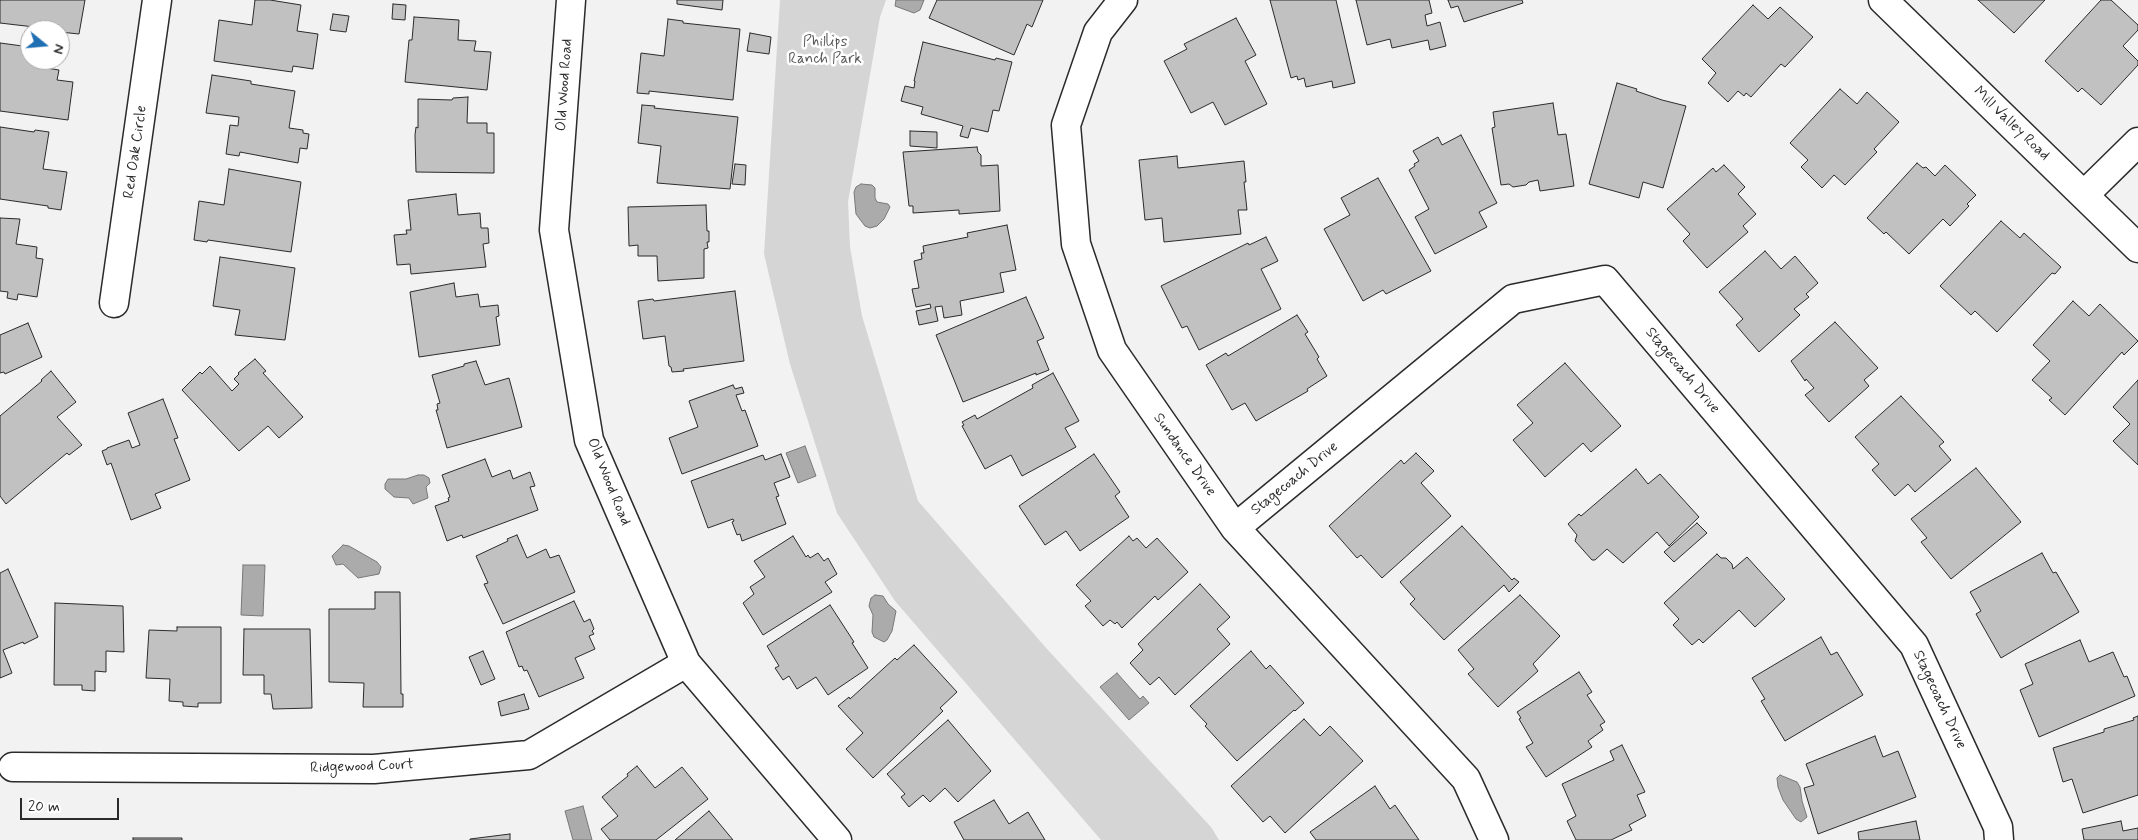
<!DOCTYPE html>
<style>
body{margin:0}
#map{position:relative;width:2138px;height:840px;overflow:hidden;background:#f2f2f2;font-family:Mynerve,sans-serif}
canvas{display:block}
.north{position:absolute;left:20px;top:20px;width:50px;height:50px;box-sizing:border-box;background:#fff;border:1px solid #aaa;border-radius:50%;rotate:107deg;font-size:14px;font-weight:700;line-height:20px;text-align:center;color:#2b2b2b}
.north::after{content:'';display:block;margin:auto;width:18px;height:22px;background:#1f6fb2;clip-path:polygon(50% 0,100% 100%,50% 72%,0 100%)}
.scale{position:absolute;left:20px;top:798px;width:99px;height:22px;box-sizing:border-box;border:2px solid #2b2b2b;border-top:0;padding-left:6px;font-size:15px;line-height:18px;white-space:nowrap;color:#2b2b2b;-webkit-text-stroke:4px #fff;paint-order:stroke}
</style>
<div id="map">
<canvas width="2138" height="840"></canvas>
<div class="north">N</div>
<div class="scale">20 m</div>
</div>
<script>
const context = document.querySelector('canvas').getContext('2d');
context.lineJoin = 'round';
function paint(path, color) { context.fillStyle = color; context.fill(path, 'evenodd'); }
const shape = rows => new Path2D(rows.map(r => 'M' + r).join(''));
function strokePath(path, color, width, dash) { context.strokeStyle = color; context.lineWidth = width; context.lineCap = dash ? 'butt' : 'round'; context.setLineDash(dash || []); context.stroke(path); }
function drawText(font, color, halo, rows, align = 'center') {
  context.font = font + ' Mynerve,sans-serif'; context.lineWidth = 5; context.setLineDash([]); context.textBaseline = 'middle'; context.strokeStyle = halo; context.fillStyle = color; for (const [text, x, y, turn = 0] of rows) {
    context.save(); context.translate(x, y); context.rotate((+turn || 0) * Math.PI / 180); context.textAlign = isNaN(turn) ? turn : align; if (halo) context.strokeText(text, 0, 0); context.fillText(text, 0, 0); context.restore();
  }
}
paint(shape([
 [780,0,886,0,880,17,848,202,850,247,862,316,918,501,1047,649,1211,827,1219,840,1101,840,895,601,837,513,790,364,764,254]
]), '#d5d5d5');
const water = shape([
 [896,0,924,0,920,10,914,13,895,6,896,0],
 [861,184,872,185,875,188,875,198,877,202,888,204,890,207,884,219,877,226,870,228,865,226,856,214,854,192,856,187,861,184],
 [805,446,816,476,798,483,786,453,805,446],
 [418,475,424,475,429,478,430,483,426,487,428,498,413,504,409,498,394,497,385,489,385,484,388,479,406,479,418,475],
 [343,545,349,546,377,562,381,567,379,574,358,578,343,564,336,565,332,556,343,545],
 [243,565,265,565,263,616,241,615,243,565],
 [875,595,883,596,888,604,896,611,892,631,887,640,884,642,874,637,872,632,873,615,869,606,871,598,875,595],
 [1117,673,1140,699,1143,696,1149,703,1129,720,1100,687,1117,673],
 [1780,775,1797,782,1800,787,1802,801,1807,817,1801,822,1796,819,1783,800,1778,787,1777,778,1780,775],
 [583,806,592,840,573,840,565,811,583,806]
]);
paint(water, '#ababab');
strokePath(water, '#787878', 1);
const building = shape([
 [0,0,85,0,79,34,60,32,60,30,0,23,0,0],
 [255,0,270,0,301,5,297,31,318,34,313,69,293,66,292,72,214,61,219,20,252,25,255,0],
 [677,0,723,0,722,10,677,4,677,0],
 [937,0,1043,0,1032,27,1027,24,1014,55,929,18,937,0],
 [1270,0,1336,0,1355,83,1333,88,1332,81,1306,87,1304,78,1298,80,1297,76,1291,78,1270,0],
 [1356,0,1429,0,1432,13,1425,15,1427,26,1440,22,1446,46,1430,50,1428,40,1392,48,1390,39,1367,45,1356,0],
 [1448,0,1522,0,1523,3,1464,22,1458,6,1451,8,1448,0],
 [1978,0,2045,0,2014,33,1978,0],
 [2101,0,2111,0,2138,25,2138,30,2123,46,2138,61,2138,65,2101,105,2082,88,2078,92,2045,61,2101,0],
 [393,4,406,5,405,20,392,19,393,4],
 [1753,5,1768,19,1780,7,1813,37,1785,67,1781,64,1751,97,1746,93,1744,96,1738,91,1728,102,1708,83,1716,73,1702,59,1753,5],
 [333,14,349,16,346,32,330,30,333,14],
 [414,17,459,20,458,40,476,41,474,51,491,52,487,90,405,82,409,40,412,40,414,17],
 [1236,18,1256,55,1245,61,1267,104,1225,125,1213,102,1191,113,1164,61,1187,49,1184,44,1236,18],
 [668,19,683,21,683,23,740,29,733,100,649,91,649,94,637,93,641,53,664,56,668,19],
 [750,33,771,37,769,54,747,51,750,33],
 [923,42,995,60,996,58,1012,62,999,111,993,110,988,132,971,128,968,138,960,136,963,126,921,114,923,107,901,101,905,86,914,88,915,81,914,81,923,42],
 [0,43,30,47,30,45,30,60,41,60,40,67,59,70,57,80,73,82,68,120,0,111,0,43],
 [212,75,251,81,251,84,295,91,289,128,303,130,303,133,309,134,307,149,300,148,298,163,240,152,239,156,226,154,230,125,238,126,239,117,206,113,212,75],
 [1617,83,1637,89,1636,91,1662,100,1686,106,1663,188,1643,182,1639,198,1589,184,1617,83],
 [1840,89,1857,104,1867,92,1899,122,1874,149,1877,152,1845,185,1834,175,1822,188,1801,167,1808,160,1790,143,1840,89],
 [468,97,467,123,487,123,487,133,494,133,494,173,416,172,415,135,416,127,418,128,418,99,452,100,453,98,468,97],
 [1553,103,1558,135,1566,134,1574,186,1540,191,1538,180,1529,182,1526,185,1513,187,1509,184,1501,185,1492,128,1495,127,1493,112,1553,103],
 [642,105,655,106,654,108,738,117,730,189,657,183,661,146,638,143,642,105],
 [0,127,34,132,35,130,49,132,43,169,67,172,61,210,48,208,48,206,0,199,0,127],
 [910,131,937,132,937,148,910,146,910,131],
 [1461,135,1497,203,1479,212,1487,227,1435,254,1415,217,1429,209,1409,170,1415,166,1414,164,1419,161,1413,151,1438,137,1442,145,1461,135],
 [977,147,978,152,981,155,981,166,998,165,1000,211,959,214,959,210,913,213,913,206,909,206,903,152,977,147],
 [1177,156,1178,168,1244,161,1246,182,1244,182,1247,210,1238,210,1241,234,1164,242,1162,218,1145,220,1139,160,1177,156],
 [1917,163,1923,168,1926,167,1935,176,1945,165,1976,195,1967,204,1969,206,1950,226,1943,219,1909,254,1886,232,1884,234,1867,218,1917,163],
 [735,164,746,165,745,185,732,184,735,164],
 [1724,165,1745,187,1738,194,1756,214,1743,226,1748,232,1707,268,1683,241,1690,234,1667,209,1713,168,1716,172,1724,165],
 [229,169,301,182,291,252,208,240,207,242,194,240,199,201,224,205,229,169],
 [1378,178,1431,271,1386,294,1383,290,1363,301,1324,229,1350,215,1341,198,1378,178],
 [456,194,458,215,480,213,481,228,488,228,489,243,483,244,486,267,411,274,410,264,397,265,394,235,407,234,406,230,411,230,408,200,456,194],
 [706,205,707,231,709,231,709,242,707,242,708,248,704,249,704,278,658,281,657,256,638,256,638,245,629,246,628,207,706,205],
 [0,218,20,219,16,244,37,247,36,258,43,259,37,297,18,294,17,300,7,298,8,292,0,291,0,218],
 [2001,221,2020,238,2024,233,2061,267,2055,274,2052,273,1997,332,1975,311,1971,315,1940,286,2001,221],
 [1007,225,1016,270,1000,273,1004,292,960,301,962,315,944,318,942,306,935,307,938,321,919,325,916,311,931,308,930,304,916,307,912,289,919,288,914,261,922,259,921,253,924,253,923,246,968,237,967,233,1007,225],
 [1266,237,1278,261,1261,269,1281,309,1199,350,1187,326,1182,328,1161,286,1248,243,1249,245,1266,237],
 [1765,251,1781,269,1795,256,1818,283,1806,294,1809,297,1794,309,1800,315,1759,352,1736,325,1743,319,1719,292,1765,251],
 [220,257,295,268,285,340,235,335,240,310,213,306,220,257],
 [454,283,456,297,478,294,480,307,498,305,499,316,496,317,500,345,419,357,410,292,454,283],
 [735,291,744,361,683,369,684,371,672,372,671,367,669,366,665,336,643,339,638,301,653,299,654,301,735,291],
 [1026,297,1044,338,1037,341,1049,370,1036,375,1036,373,963,402,936,335,1026,297],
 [2073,301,2089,316,2100,304,2138,341,2124,355,2122,352,2065,415,2049,400,2052,398,2032,380,2050,361,2033,345,2073,301],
 [1297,315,1308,332,1305,334,1319,357,1317,359,1327,376,1307,389,1308,391,1256,421,1245,403,1232,410,1206,365,1226,353,1228,356,1297,315],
 [1835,322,1878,368,1864,380,1869,386,1829,422,1805,395,1814,388,1806,379,1805,381,1791,361,1835,322],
 [28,323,42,357,5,374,4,372,0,373,0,335,28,323],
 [255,359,266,371,263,373,303,417,279,438,268,426,239,451,182,390,200,372,202,374,210,366,232,391,239,384,234,379,239,374,238,373,255,359],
 [476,361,485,385,509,378,522,427,447,448,436,410,438,410,437,404,440,403,432,375,464,366,464,364,476,361],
 [1565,363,1621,426,1591,452,1583,443,1545,477,1513,440,1533,423,1517,405,1565,363],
 [51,371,76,402,57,417,82,445,69,455,67,453,6,504,0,496,0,416,42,381,41,380,51,371],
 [1053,373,1079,421,1065,428,1076,447,1022,476,1011,455,985,469,962,426,964,425,962,422,975,415,977,419,1033,388,1032,385,1053,373],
 [2138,380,2138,465,2113,441,2130,424,2113,407,2138,380],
 [733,385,735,389,742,387,744,393,736,395,742,411,745,410,758,446,682,474,669,438,698,427,689,401,733,385],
 [1901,396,1944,442,1939,446,1951,460,1915,492,1908,484,1895,496,1872,470,1879,464,1855,437,1901,396],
 [163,399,178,438,174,439,190,480,155,494,161,508,131,520,111,463,107,465,102,451,107,449,107,448,129,440,132,448,140,445,128,413,163,399],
 [1416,453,1434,471,1421,483,1451,516,1382,578,1361,555,1357,558,1329,526,1401,460,1404,464,1416,453],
 [781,454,790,477,774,483,779,496,776,497,786,524,742,541,740,534,737,535,732,522,734,521,733,519,708,528,691,481,763,455,765,460,781,454],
 [1094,454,1120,492,1115,496,1129,517,1080,551,1066,531,1045,545,1019,506,1094,454],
 [485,459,492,477,510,470,513,479,530,472,535,486,530,487,538,510,463,538,462,535,447,541,435,506,449,501,448,498,450,497,442,475,485,459],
 [1976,468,2021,522,1951,579,1921,542,1927,538,1911,519,1976,468],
 [1636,469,1648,484,1660,474,1699,517,1669,546,1657,532,1623,563,1607,549,1595,560,1592,560,1575,541,1577,535,1568,524,1579,514,1581,516,1636,469],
 [1697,523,1707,533,1674,562,1664,552,1697,523],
 [1462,526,1512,580,1514,578,1519,582,1509,592,1504,585,1444,640,1410,604,1415,599,1400,582,1462,526],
 [517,535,527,558,546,549,550,558,559,555,575,592,503,624,484,584,488,583,476,556,508,541,507,539,517,535],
 [793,536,806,557,808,555,810,558,818,553,824,561,828,558,837,574,825,582,832,592,763,635,743,603,754,594,750,587,765,577,754,561,793,536],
 [1129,536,1133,541,1137,538,1146,548,1157,538,1188,572,1158,600,1155,596,1122,628,1117,622,1115,624,1110,620,1103,626,1085,606,1091,601,1076,585,1129,536],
 [2042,553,2053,573,2056,572,2079,612,2001,658,1976,614,1981,611,1970,592,2042,553],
 [1717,554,1721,558,1726,558,1732,564,1733,569,1747,557,1785,599,1755,627,1739,610,1703,643,1699,639,1692,645,1673,625,1679,619,1664,603,1717,554],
 [8,569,38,637,24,644,23,642,3,650,12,673,0,678,0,573,8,569],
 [1200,584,1230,617,1217,629,1230,644,1175,695,1159,677,1150,685,1130,663,1143,650,1138,644,1200,584],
 [375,592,400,592,401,694,403,694,403,707,363,707,364,683,329,682,329,609,375,609,375,592],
 [1520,595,1560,636,1533,664,1538,671,1498,707,1468,674,1474,669,1458,650,1520,595],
 [574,601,584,622,590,619,594,629,592,631,594,634,589,636,595,649,575,658,584,678,539,697,527,670,524,671,522,666,519,667,506,632,574,601],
 [55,603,123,606,124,652,106,651,106,672,95,671,95,691,82,690,82,685,54,685,55,603],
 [830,605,854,642,852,643,868,668,828,695,816,677,797,689,789,676,783,680,775,668,779,666,767,646,830,605],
 [177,627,221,627,221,703,198,703,198,707,183,706,183,702,169,701,170,679,146,678,149,630,177,631,177,627],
 [244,629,310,629,312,708,273,709,271,694,264,694,264,675,243,675,244,629],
 [1821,637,1831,655,1837,652,1863,695,1785,741,1761,701,1765,699,1752,678,1821,637],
 [2080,640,2089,662,2113,652,2124,677,2127,676,2135,696,2039,737,2020,690,2033,684,2025,664,2080,640],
 [914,645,957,692,940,708,943,711,873,778,846,749,863,733,838,706,849,697,850,699,895,658,897,660,914,645],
 [483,651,495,679,481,685,469,657,483,651],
 [1251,651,1266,669,1270,665,1304,703,1295,711,1294,710,1237,761,1205,726,1207,724,1190,706,1251,651],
 [1579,672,1592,692,1587,695,1605,722,1600,725,1603,730,1588,741,1592,747,1546,777,1526,747,1533,743,1519,719,1521,718,1517,712,1579,672],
 [524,694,529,709,501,716,498,702,524,694],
 [2138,716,2138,795,2083,813,2072,779,2063,782,2053,748,2104,732,2104,729,2134,720,2133,718,2138,716],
 [1304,719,1320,736,1330,726,1363,761,1285,833,1270,816,1263,822,1231,786,1304,719],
 [948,720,991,771,958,802,945,788,930,802,923,795,909,807,901,797,905,794,887,774,948,720],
 [1875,736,1883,757,1898,751,1916,797,1818,834,1804,788,1814,785,1806,764,1875,736],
 [1622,745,1645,792,1637,795,1646,816,1629,825,1632,830,1611,840,1576,840,1567,821,1576,816,1562,784,1614,760,1610,751,1622,745],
 [637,766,655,788,682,767,708,799,656,840,610,840,601,829,618,816,602,797,628,776,627,774,637,766],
 [1375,786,1390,809,1395,805,1419,840,1316,840,1310,832,1375,786],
 [994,800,1009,824,1028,812,1045,840,964,840,954,822,994,800],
 [709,811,733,840,675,840,709,811],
 [1916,821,1920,840,1859,840,1858,832,1916,821],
 [2121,821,2123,831,2138,828,2138,840,2084,840,2082,829,2121,821],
 [510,834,510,840,470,840,470,839,510,834],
 [133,838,182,838,182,840,133,840,133,838]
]);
paint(building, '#c1c1c1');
strokePath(building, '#2b2b2b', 1);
const minor = shape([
 [571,0,554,230,589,440,686,663,837,840],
 [1123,0,1098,32,1066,125,1076,244,1112,350,1235,528,1466,779,1494,840],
 [1883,0,2138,248],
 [2084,195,2138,142],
 [114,303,157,0],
 [1235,528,1513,299,1605,280,1914,645,1998,827,1999,840],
 [13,767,374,769,529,755,686,663]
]);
strokePath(minor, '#2b2b2b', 31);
strokePath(minor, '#fff', 28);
drawText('15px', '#565656', '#fff', [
 ["Phillips",825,43],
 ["Ranch Park",825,60]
]);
drawText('15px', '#2b2b2b', '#fff', [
 ["Old Wood Road",565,85,-86],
 ["Mill Valley Road",2011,124,44],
 ["Red Oak Circle",136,152,-82],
 ["Stagecoach Drive",1682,371,50],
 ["Sundance Drive",1184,455,55],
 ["Stagecoach Drive",1295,479,-39],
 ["Old Wood Road",608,482,68],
 ["Stagecoach Drive",1939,700,65],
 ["Ridgewood Court",362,767,-2]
]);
</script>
